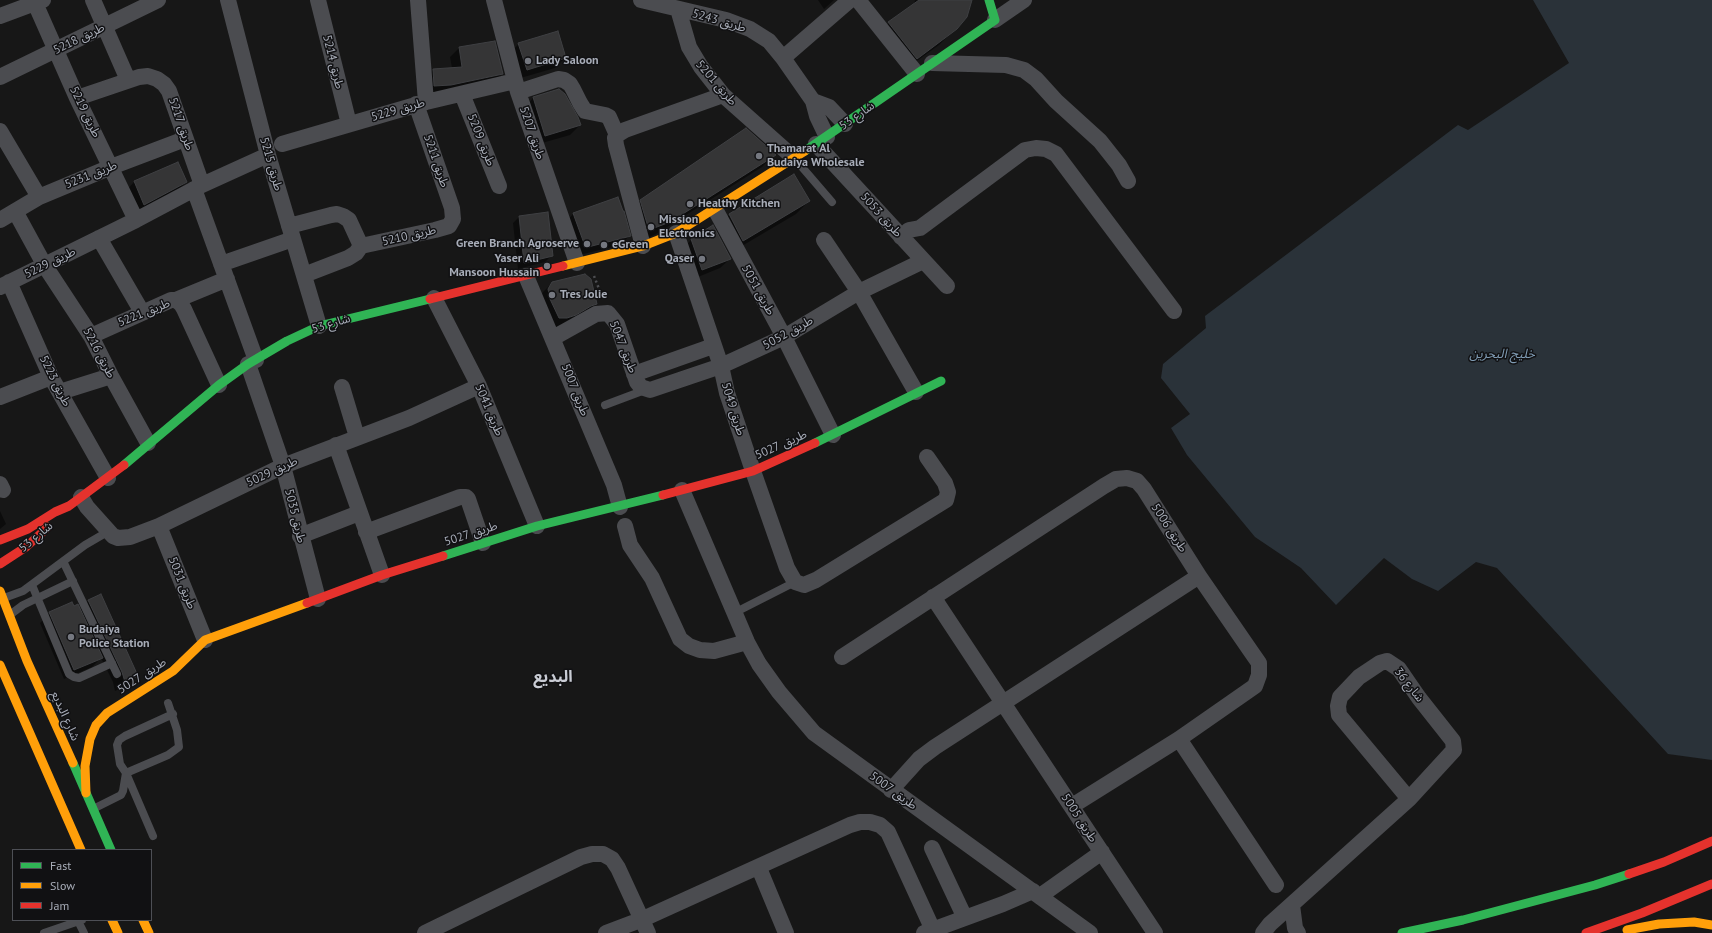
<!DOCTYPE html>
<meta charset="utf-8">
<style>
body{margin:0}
#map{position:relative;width:1712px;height:933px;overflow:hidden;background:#171717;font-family:"PT Sans",sans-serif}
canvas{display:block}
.legend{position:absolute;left:12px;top:849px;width:140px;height:72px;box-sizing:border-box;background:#111113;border:1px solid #4d4f55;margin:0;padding:5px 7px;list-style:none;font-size:12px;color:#a8adb8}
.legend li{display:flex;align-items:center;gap:8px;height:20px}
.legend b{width:20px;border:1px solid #4d4f55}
</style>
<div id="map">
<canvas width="1712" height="933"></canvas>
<ul class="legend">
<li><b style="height:5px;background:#30b455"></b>Fast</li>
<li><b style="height:5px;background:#ff9f0a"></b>Slow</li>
<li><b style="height:5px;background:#e5322d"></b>Jam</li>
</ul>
</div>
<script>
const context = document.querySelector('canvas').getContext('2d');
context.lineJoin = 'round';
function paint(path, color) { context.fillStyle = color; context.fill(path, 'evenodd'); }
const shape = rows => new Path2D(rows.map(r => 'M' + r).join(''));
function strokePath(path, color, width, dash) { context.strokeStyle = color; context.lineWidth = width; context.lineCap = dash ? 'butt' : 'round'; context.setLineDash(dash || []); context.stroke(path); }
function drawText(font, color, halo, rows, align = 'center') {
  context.font = font + ' "PT Sans","Noto Sans Arabic",sans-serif'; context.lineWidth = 3; context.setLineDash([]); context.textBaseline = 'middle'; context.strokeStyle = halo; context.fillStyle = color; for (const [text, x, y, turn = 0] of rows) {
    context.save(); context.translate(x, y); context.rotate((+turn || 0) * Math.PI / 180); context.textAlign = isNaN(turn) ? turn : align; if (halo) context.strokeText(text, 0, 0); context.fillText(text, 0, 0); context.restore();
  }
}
paint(shape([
 [1533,0,1712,0,1712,760,1668,754,1497,568,1476,562,1438,591,1412,579,1384,558,1336,605,1301,568,1255,537,1187,455,1171,428,1190,414,1161,378,1163,364,1206,328,1205,316,1458,125,1468,130,1569,63]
]), '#2a3239');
paint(shape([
 [818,0,834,0,824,9],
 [915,0,971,0,966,16,949,35,939,45,907,68,879,33,889,23,914,5],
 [494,42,502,74,493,83,426,95,424,79,433,70,452,68,450,57,459,48],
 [519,44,565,58,555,68,517,79,509,53],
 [560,90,577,118,580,125,570,135,535,145,524,108,533,98],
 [774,155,762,167,656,234,636,243,628,213,641,200],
 [178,164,186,182,176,192,134,214,125,192,134,182],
 [794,175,809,201,796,214,730,253,716,228,729,215],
 [547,214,552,255,545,262,518,269,513,223,519,217],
 [573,214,629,236,621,245,579,255,565,223],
 [691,240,730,259,720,268,693,279,682,249],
 [553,282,596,304,586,314,556,327,539,299,543,292],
 [0,511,6,524,0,529],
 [101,595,137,676,128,685,115,691,113,682,101,658,92,667,64,679,40,623,50,613,73,607,79,610,88,601]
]), '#0007');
const building = shape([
 [919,0,972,0,967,17,957,29,917,59,888,22,919,0],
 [558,31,566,58,527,70,518,43,558,31],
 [495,41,503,74,451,85,434,86,433,69,462,67,459,47,495,41],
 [559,89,565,94,578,117,581,125,545,136,533,97,559,89],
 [746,128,776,155,670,222,649,230,640,200,746,128],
 [178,162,187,182,144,205,134,181,178,162],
 [794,174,810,201,743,241,729,214,794,174],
 [618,197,623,211,624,211,631,236,588,247,585,246,573,213,618,197],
 [548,212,553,256,524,263,519,216,548,212],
 [713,225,731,259,702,270,691,239,713,225],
 [585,274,591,279,597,304,591,306,576,315,567,318,559,318,550,299,548,289,552,282,585,274],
 [101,594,138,676,125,682,122,672,88,600,101,594],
 [72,602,74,606,78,604,103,658,74,670,49,612,72,602]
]);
paint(building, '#353536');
strokePath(building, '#3f4043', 1);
strokePath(shape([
 [594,276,603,299]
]), '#4d4e52', 2.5, [2, 3]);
strokePath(shape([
 [795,159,832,202],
 [605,405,645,390],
 [63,561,117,674],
 [32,585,69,674,74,677,79,678,112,663],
 [4,598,23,591,85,545,109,531],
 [734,613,795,582],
 [11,614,23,605,73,581],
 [93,809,121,795,123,791,126,773,168,755,179,747,177,730,168,703],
 [153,836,126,773,120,764,117,745,119,740,125,736,173,714],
 [78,921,84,933],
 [44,933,82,920]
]), '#4b4c50', 8);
strokePath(shape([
 [93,0,128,80],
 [228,0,268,155,319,326],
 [318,0,349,124],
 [418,0,426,102],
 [494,0,518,92,577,263],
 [641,0,726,20,750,29,769,41,783,58,813,101,817,116,827,137],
 [858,0,917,74],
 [35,3,77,98,136,220],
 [678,9,689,47,701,67,723,95,794,158],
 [0,16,43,0],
 [995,20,1024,0],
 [783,58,850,0],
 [932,63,1006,65,1024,70,1036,79,1056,101,1100,141,1119,165,1128,181],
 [0,77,158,0],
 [518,92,558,79,564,80,570,84,573,89,580,103,585,111,605,115,609,117,617,135],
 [462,94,499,186],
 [77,98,139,77,148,76,157,79,164,84,169,91,202,185],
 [813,101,829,107,845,124],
 [0,131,39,197],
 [282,144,426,102,515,81],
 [816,144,947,286],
 [194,189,256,360],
 [715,209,784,337,833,435],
 [15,211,45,266,91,336,111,376,148,443],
 [0,220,39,197,111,167,185,139],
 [289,226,331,215,337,214,343,216,349,220,361,246],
 [676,233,721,366,727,393,753,471,787,568,795,582,804,585,816,580,946,500,948,492,945,483,927,457],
 [901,237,909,230,920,228,1025,150,1036,148,1046,149,1056,154,1062,162,1174,311],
 [99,238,142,312],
 [824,240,859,292,916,392],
 [361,246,435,230,449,226,453,219,452,208,416,104],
 [643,246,616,145,615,138,617,135,625,130,723,95],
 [221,264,293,239],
 [304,275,348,258,356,253,361,246],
 [526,276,614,485,620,507],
 [9,282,51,377,108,478],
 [0,287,136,220,202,185,268,155],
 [434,298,479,386,537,526],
 [176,300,227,279],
 [91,336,171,300,176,300,181,304,184,309,219,385],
 [553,338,596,314,608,313,617,324,637,382,641,387,650,390,721,366,784,337,859,292,923,261],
 [248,364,283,466,318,599],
 [634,374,713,346],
 [342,387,357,437],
 [60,392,111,376],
 [0,397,51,377],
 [336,445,382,575],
 [0,484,3,490],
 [682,490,747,642,759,664,779,692,814,733,1090,933],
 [81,497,87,507,113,536,118,538,130,537,159,526,283,466,409,418,479,386],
 [159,526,205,640],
 [625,526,630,545,652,578,680,639,689,646,700,650,714,651,747,642],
 [366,532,460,497,466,497,468,499,483,543],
 [300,536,359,513],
 [933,597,1155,933],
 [842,657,1104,486,1116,479,1127,478,1137,481,1144,489,1199,576,1252,653,1259,663,1259,675,1255,686,1245,693,1179,739,1072,806],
 [1179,739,1276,885],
 [891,790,919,759,935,747,1199,576],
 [932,848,965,918],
 [759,868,786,933],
 [1040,896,1102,852],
 [1292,905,1295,928,1298,933],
 [425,933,581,857,592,854,603,854,612,859,618,868,648,933],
 [606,933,643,919,850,825,860,822,870,822,880,825,888,832,933,930],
 [924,933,1003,904,1033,891],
 [1263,933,1270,924,1409,799,1454,750,1453,741,1419,698,1399,669,1387,661,1380,663,1359,677,1340,697,1338,706,1339,715,1409,799]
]), '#4b4c50', 16);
strokePath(shape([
 [805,151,995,20,989,0],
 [815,443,941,381],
 [124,465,219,385,248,364,287,341,319,326,430,299],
 [443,556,537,526,663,495],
 [73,763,111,850],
 [1402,933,1463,920,1595,885,1629,874]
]), '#30b455', 9);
strokePath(shape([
 [563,266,643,246,676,233,805,151],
 [0,591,27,661,73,763],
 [0,665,81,850],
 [86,793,85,766,90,739,96,725,107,713,173,671,205,640,307,603],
 [112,920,118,933],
 [143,920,149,933],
 [1627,930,1659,924,1694,922,1712,925]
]), '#ff9f0a', 9);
strokePath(shape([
 [430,299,563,266],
 [663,495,753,471,815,443],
 [0,540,28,529,55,512,69,506,124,465],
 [0,564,26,547,48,527],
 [307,603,382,575,443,556],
 [1629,874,1664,862,1712,841],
 [1586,933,1642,913,1712,884]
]), '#e5322d', 9);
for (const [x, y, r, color] of [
 [528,61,4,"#757880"],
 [759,156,4,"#757880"],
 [690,204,4,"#757880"],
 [651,227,4,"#757880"],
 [587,244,4,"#757880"],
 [604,245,4,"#757880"],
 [702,259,4,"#757880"],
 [547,266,4,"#757880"],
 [552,295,4,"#757880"],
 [71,637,4,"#757880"]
]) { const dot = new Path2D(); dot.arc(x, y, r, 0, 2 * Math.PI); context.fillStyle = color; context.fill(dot); strokePath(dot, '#111113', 1.5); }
drawText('12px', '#a8adb8', '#111113', [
 ["طريق 5243",719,21,16],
 ["طريق 5218",79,39,-26],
 ["طريق 5214",333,62,76],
 ["طريق 5201",716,83,49],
 ["طريق 5229",398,110,-16],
 ["طريق 5219",85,112,64],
 ["شارع 53",857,116,-35],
 ["طريق 5217",181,124,71],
 ["طريق 5207",532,133,71],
 ["طريق 5209",481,140,68],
 ["طريق 5211",436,161,71],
 ["طريق 5215",271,164,74],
 ["طريق 5231",91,175,-22],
 ["طريق 5053",881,215,48],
 ["طريق 5210",409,236,-13],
 ["طريق 5229",50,263,-26],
 ["طريق 5051",758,290,61],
 ["طريق 5221",144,313,-22],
 ["شارع 53",331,324,-17],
 ["طريق 5052",788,333,-29],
 ["طريق 5047",623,347,68],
 ["طريق 5216",99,353,62],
 ["طريق 5223",55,381,63],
 ["طريق 5007",575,390,68],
 ["طريق 5049",733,409,73],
 ["طريق 5041",489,410,67],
 ["طريق 5027",781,445,-24],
 ["طريق 5029",272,472,-25],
 ["طريق 5035",295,516,76],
 ["طريق 5006",1169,528,57],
 ["طريق 5027",471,534,-18],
 ["شارع 53",36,537,-40],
 ["طريق 5031",182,583,68],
 ["طريق 5027",142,676,-33],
 ["شارع 36",1409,685,52],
 ["شارع البديع",65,716,66],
 ["طريق 5007",893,791,36],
 ["طريق 5005",1079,818,57]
]);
drawText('bold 12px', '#a8adb8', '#111113', [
 ["Lady Saloon",536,61],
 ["Thamarat Al",767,149],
 ["Budaiya Wholesale",767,163],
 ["Healthy Kitchen",698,204],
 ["Mission",659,220],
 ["Electronics",659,234],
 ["Green Branch Agroserve",579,244,"right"],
 ["eGreen",612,245],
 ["Yaser Ali",539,259,"right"],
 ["Mansoon Hussain",539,273,"right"],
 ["Qaser",694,259,"right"],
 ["Tres Jolie",560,295],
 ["Budaiya",79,630],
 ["Police Station",79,644]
], 'left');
drawText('italic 13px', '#7f9bb3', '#111113', [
 ["خليج البحرين",1502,354]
]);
drawText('bold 16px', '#c9ccd4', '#111113', [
 ["البديع",553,677]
]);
</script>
